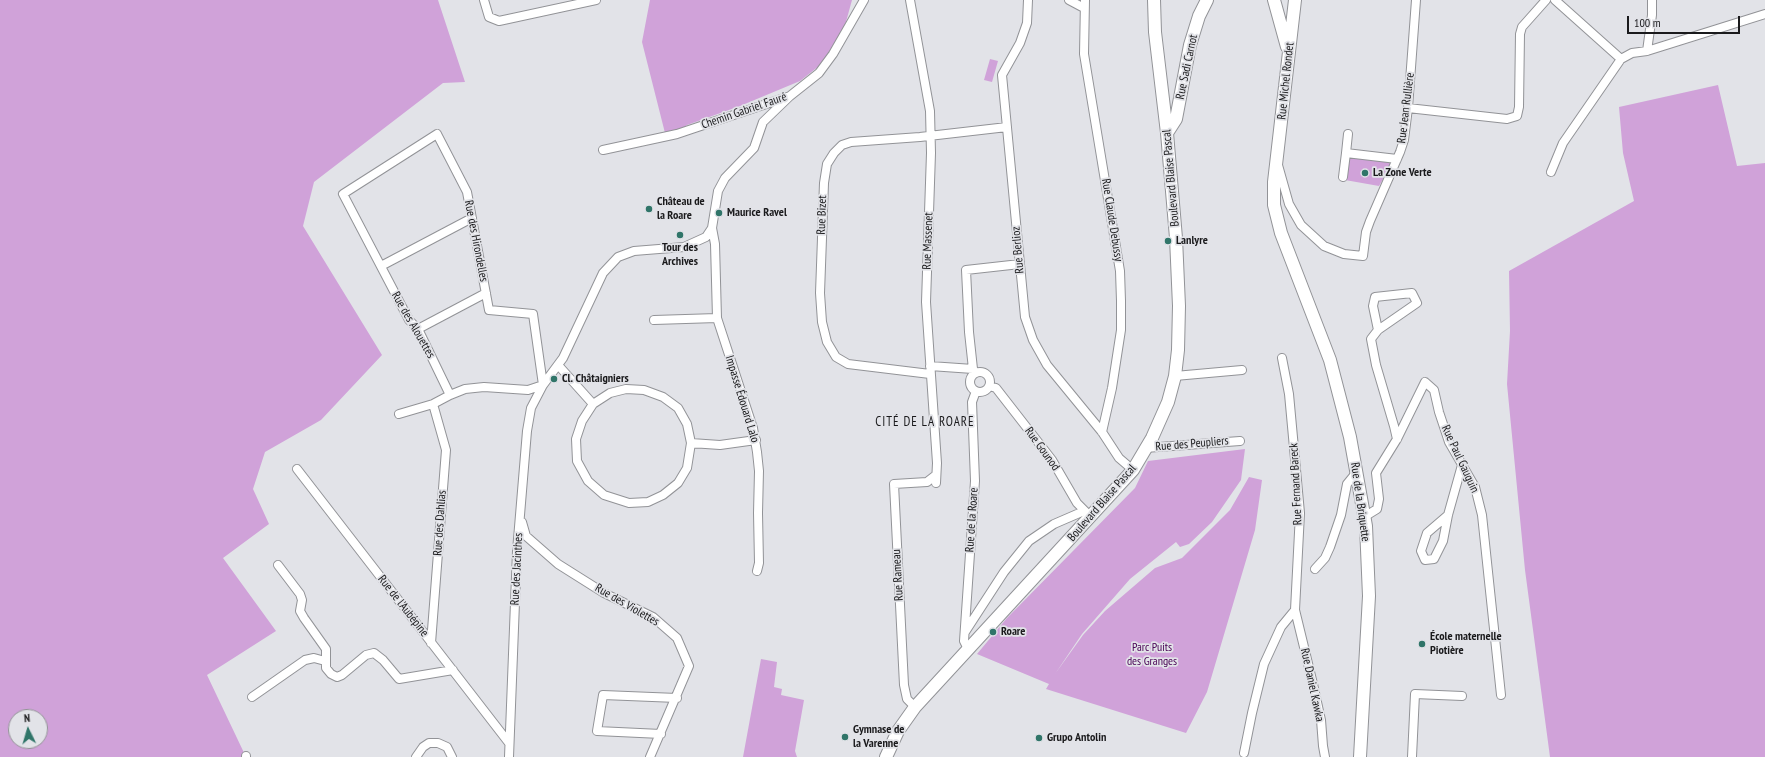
<!DOCTYPE html>
<meta charset="utf-8">
<style>
body{margin:0}
#map{position:relative;width:1765px;height:757px;overflow:hidden;background:#e2e3e8;font-family:"PT Sans Narrow",sans-serif}
canvas{display:block}
.north{position:absolute;left:8px;top:709px;width:40px;height:40px;box-sizing:border-box;background:#e2e3e8;border:1px solid #929396;border-radius:50%;rotate:355deg;font-size:11px;font-weight:700;line-height:16px;text-align:center;color:#1a1a1c}
.north::after{content:'';display:block;margin:auto;width:14px;height:18px;background:#307569;clip-path:polygon(50% 0,100% 100%,50% 72%,0 100%)}
.scale{position:absolute;left:1627px;top:16px;width:113px;height:18px;box-sizing:border-box;border:2px solid #1a1a1c;border-top:0;padding-left:5px;font-size:12px;line-height:14px;white-space:nowrap;color:#1a1a1c;-webkit-text-stroke:3px #e2e3e8;paint-order:stroke}
</style>
<div id="map">
<canvas width="1765" height="757"></canvas>
<div class="north">N</div>
<div class="scale">100 m</div>
</div>
<script>
const context = document.querySelector('canvas').getContext('2d');
context.lineJoin = 'round';
function paint(path, color) { context.fillStyle = color; context.fill(path, 'evenodd'); }
const shape = rows => new Path2D(rows.map(r => 'M' + r).join(''));
function strokePath(path, color, width, dash) { context.strokeStyle = color; context.lineWidth = width; context.lineCap = dash ? 'butt' : 'round'; context.setLineDash(dash || []); context.stroke(path); }
function drawText(font, color, halo, rows, align = 'center') {
  context.font = font + ' "PT Sans Narrow",sans-serif'; context.lineWidth = 3.5; context.setLineDash([]); context.textBaseline = 'middle'; context.strokeStyle = halo; context.fillStyle = color; for (const [text, x, y, turn = 0] of rows) {
    context.save(); context.translate(x, y); context.rotate((+turn || 0) * Math.PI / 180); context.textAlign = isNaN(turn) ? turn : align; if (halo) context.strokeText(text, 0, 0); context.fillText(text, 0, 0); context.restore();
  }
}
paint(shape([
 [0,0,438,0,465,82,443,83,314,182,303,226,382,355,321,420,265,452,253,489,269,524,223,558,276,631,207,675,246,757,0,757],
 [16,717,40,717,40,741,16,741],
 [650,0,852,0,838,51,800,81,740,106,687,125,671,138,665,133,642,42],
 [990,59,998,61,992,82,984,80],
 [1718,85,1737,166,1765,163,1765,757,1550,757,1525,570,1507,384,1510,331,1509,271,1634,201,1623,153,1619,107],
 [1349,155,1389,161,1391,165,1379,186,1345,180,1343,177],
 [1245,449,1241,480,1212,522,1189,544,1180,547,1176,542,1130,579,1082,634,1055,674,1083,635,1105,611,1155,568,1182,558,1230,510,1249,477,1262,480,1255,530,1207,692,1186,733,1046,689,1049,684,977,654,1007,618,1135,488,1148,461],
 [761,659,777,662,774,687,782,689,781,695,804,700,795,751,797,757,743,757]
]), '#d0a2d9');
const street = shape([
 [484,0,489,17,499,21,596,0],
 [910,0,930,111,931,153,926,302,937,463,936,483],
 [1028,0,1027,23,1020,43,1002,75,1025,317,1033,340,1047,365,1102,432,1119,458,1133,470],
 [1069,0,1084,8],
 [1085,0,1084,54,1120,271,1121,301,1121,330,1112,388,1102,432],
 [1555,0,1621,59],
 [1647,51,1652,15,1652,0],
 [1408,108,1507,119,1517,116,1519,107,1520,34,1522,27,1546,0],
 [437,134,467,192,489,310,533,314,543,385,528,390,484,387,465,389,450,395,418,329,409,320,343,194,437,134],
 [603,150,677,134,790,96,819,73,833,54,864,0],
 [1346,153,1348,134],
 [1278,165,1289,204,1301,225,1324,246,1344,254,1363,256,1366,232,1370,221,1400,152,1404,140,1408,108,1416,0],
 [1551,172,1563,143,1621,59,1632,53,1647,51,1765,14],
 [1343,177,1346,153,1397,159],
 [712,228,715,244,717,318,753,428,757,452,759,471,758,513,759,563,757,571],
 [381,266,472,218],
 [654,320,717,318],
 [418,329,486,293],
 [1378,330,1373,306,1375,297,1412,293,1417,303,1378,330,1371,339,1376,365,1394,426,1397,439],
 [1282,358,1289,394,1300,513,1295,610],
 [558,365,593,404,582,421,576,439,577,461,588,481,604,495,629,503,648,502,663,495,678,483,687,468,691,443],
 [930,366,973,369],
 '970 382a10 10 0 1 1 20 0a10 10 0 1 1-20 0Z',
 [976,373,973,369,969,332,966,270,1020,264],
 [930,374,848,364,836,357,827,342,822,322,820,293,824,183,827,164,834,153,842,145,851,142,920,137,1007,127],
 [1175,376,1242,370],
 [989,386,996,388,1052,460,1077,503,1087,513],
 [593,404,610,393,626,389,644,390,663,397,678,408,687,424,691,443,720,445,756,440],
 [399,414,433,404,450,395],
 [1145,448,1240,441],
 [297,469,509,743],
 [1448,515,1427,533,1421,551,1425,560,1434,559,1443,541,1448,515,1462,465],
 [1364,517,1377,509,1379,499,1376,473,1397,439,1425,382,1434,390,1439,412,1449,442,1475,487,1482,515,1501,695],
 [522,522,526,536,558,564,604,593,653,617,677,638,689,666,650,757],
 [278,565,300,594,302,600,300,611,304,618,326,649,326,668,331,674,337,677,342,675,366,655,374,653,383,660,399,679,453,670],
 [1315,569,1325,558,1330,547,1341,515,1347,484,1356,473],
 [965,632,1004,572,1029,541,1054,524,1084,511],
 [431,643,446,450,433,404],
 [968,649,964,641,975,481,972,402,976,391],
 [252,697,305,660,314,658,325,661],
 [915,707,907,699,904,685,894,484,927,482,936,475],
 [661,734,597,731,603,695,677,698],
 [1244,753,1252,713,1264,664,1281,627,1295,610,1313,684,1321,720,1323,746,1325,757],
 [246,756,246,757],
 [416,757,423,747,429,743,438,743,447,747,452,757],
 [509,757,517,551,527,431,531,408,543,385,563,358,603,273,618,257,634,251,684,247,706,237,712,228,718,191,725,178,754,148,763,122,790,96],
 [1412,757,1415,694,1462,696]
]);
const secondary = shape([
 [1274,0,1287,47],
 [1295,0,1274,182,1274,205,1281,233,1330,360,1350,437,1366,526,1369,596,1360,757],
 [1167,133,1176,119,1190,45,1199,16,1207,0],
 [886,757,898,731,915,707,1133,470,1152,438,1168,402,1175,376,1178,350,1179,306,1176,238,1167,133,1155,32,1154,0]
]);
strokePath(street, '#929397', 10);
strokePath(secondary, '#929397', 14);
strokePath(street, '#fff', 8);
strokePath(secondary, '#fff', 12);
for (const [x, y, r, color] of [
 [1365,173,4,"#307569"],
 [649,209,4,"#307569"],
 [719,213,4,"#307569"],
 [680,235,4,"#307569"],
 [1168,241,4,"#307569"],
 [554,379,4,"#307569"],
 [993,632,4,"#307569"],
 [1422,644,4,"#307569"],
 [845,737,4,"#307569"],
 [1039,738,4,"#307569"]
]) { const dot = new Path2D(); dot.arc(x, y, r, 0, 2 * Math.PI); context.fillStyle = color; context.fill(dot); strokePath(dot, '#e2e3e8', 1.5); }
drawText('12px', '#1a1a1c', '#e2e3e8', [
 ["Rue Sadi Carnot",1187,67,-78],
 ["Rue Michel Rondet",1286,81,-84],
 ["Rue Jean Rullière",1406,108,-83],
 ["Chemin Gabriel Fauré",744,111,-19],
 ["Boulevard Blaise Pascal",1171,178,-95],
 ["Rue Bizet",822,215,-88],
 ["Rue Claude Debussy",1112,220,81],
 ["Rue des Hirondelles",476,241,79],
 ["Rue Massenet",928,241,-88],
 ["Rue Berlioz",1018,250,-95],
 ["Rue des Alouettes",413,325,60],
 ["Impasse Édouard Lalo",742,399,73],
 ["Rue des Peupliers",1192,444,-5],
 ["Rue Gounod",1042,449,54],
 ["Rue Paul Gauguin",1460,459,65],
 ["Rue Fernand Bareck",1296,484,-93],
 ["Rue de la Briquette",1360,502,82],
 ["Boulevard Blaise Pascal",1102,503,-49],
 ["Rue de la Roare",972,520,-86],
 ["Rue des Dahlias",440,523,-86],
 ["Rue des Jacinthes",517,569,-87],
 ["Rue Rameau",898,575,-93],
 ["Rue des Violettes",627,605,30],
 ["Rue de l'Aubépine",403,606,52],
 ["Rue Daniel Kawka",1312,685,78]
]);
drawText('bold 12px', '#1a1a1c', '#e2e3e8', [
 ["La Zone Verte",1373,173],
 ["Château de",657,202],
 ["la Roare",657,216],
 ["Maurice Ravel",727,213],
 ["Lanlyre",1176,241],
 ["Tour des",680,248,"center"],
 ["Archives",680,262,"center"],
 ["Cl. Châtaigniers",562,379],
 ["Roare",1001,632],
 ["École maternelle",1430,637],
 ["Piotière",1430,651],
 ["Gymnase de",853,730],
 ["la Varenne",853,744],
 ["Grupo Antolin",1047,738]
], 'left');
drawText('12px', '#480054', '#e2e3e8', [
 ["Parc Puits",1152,648],
 ["des Granges",1152,662]
]);
context.letterSpacing = '1px';
drawText('13px', '#1a1a1c', '#e2e3e8', [
 ["CITÉ DE LA ROARE",925,422]
]);
context.letterSpacing = '0px';
</script>
